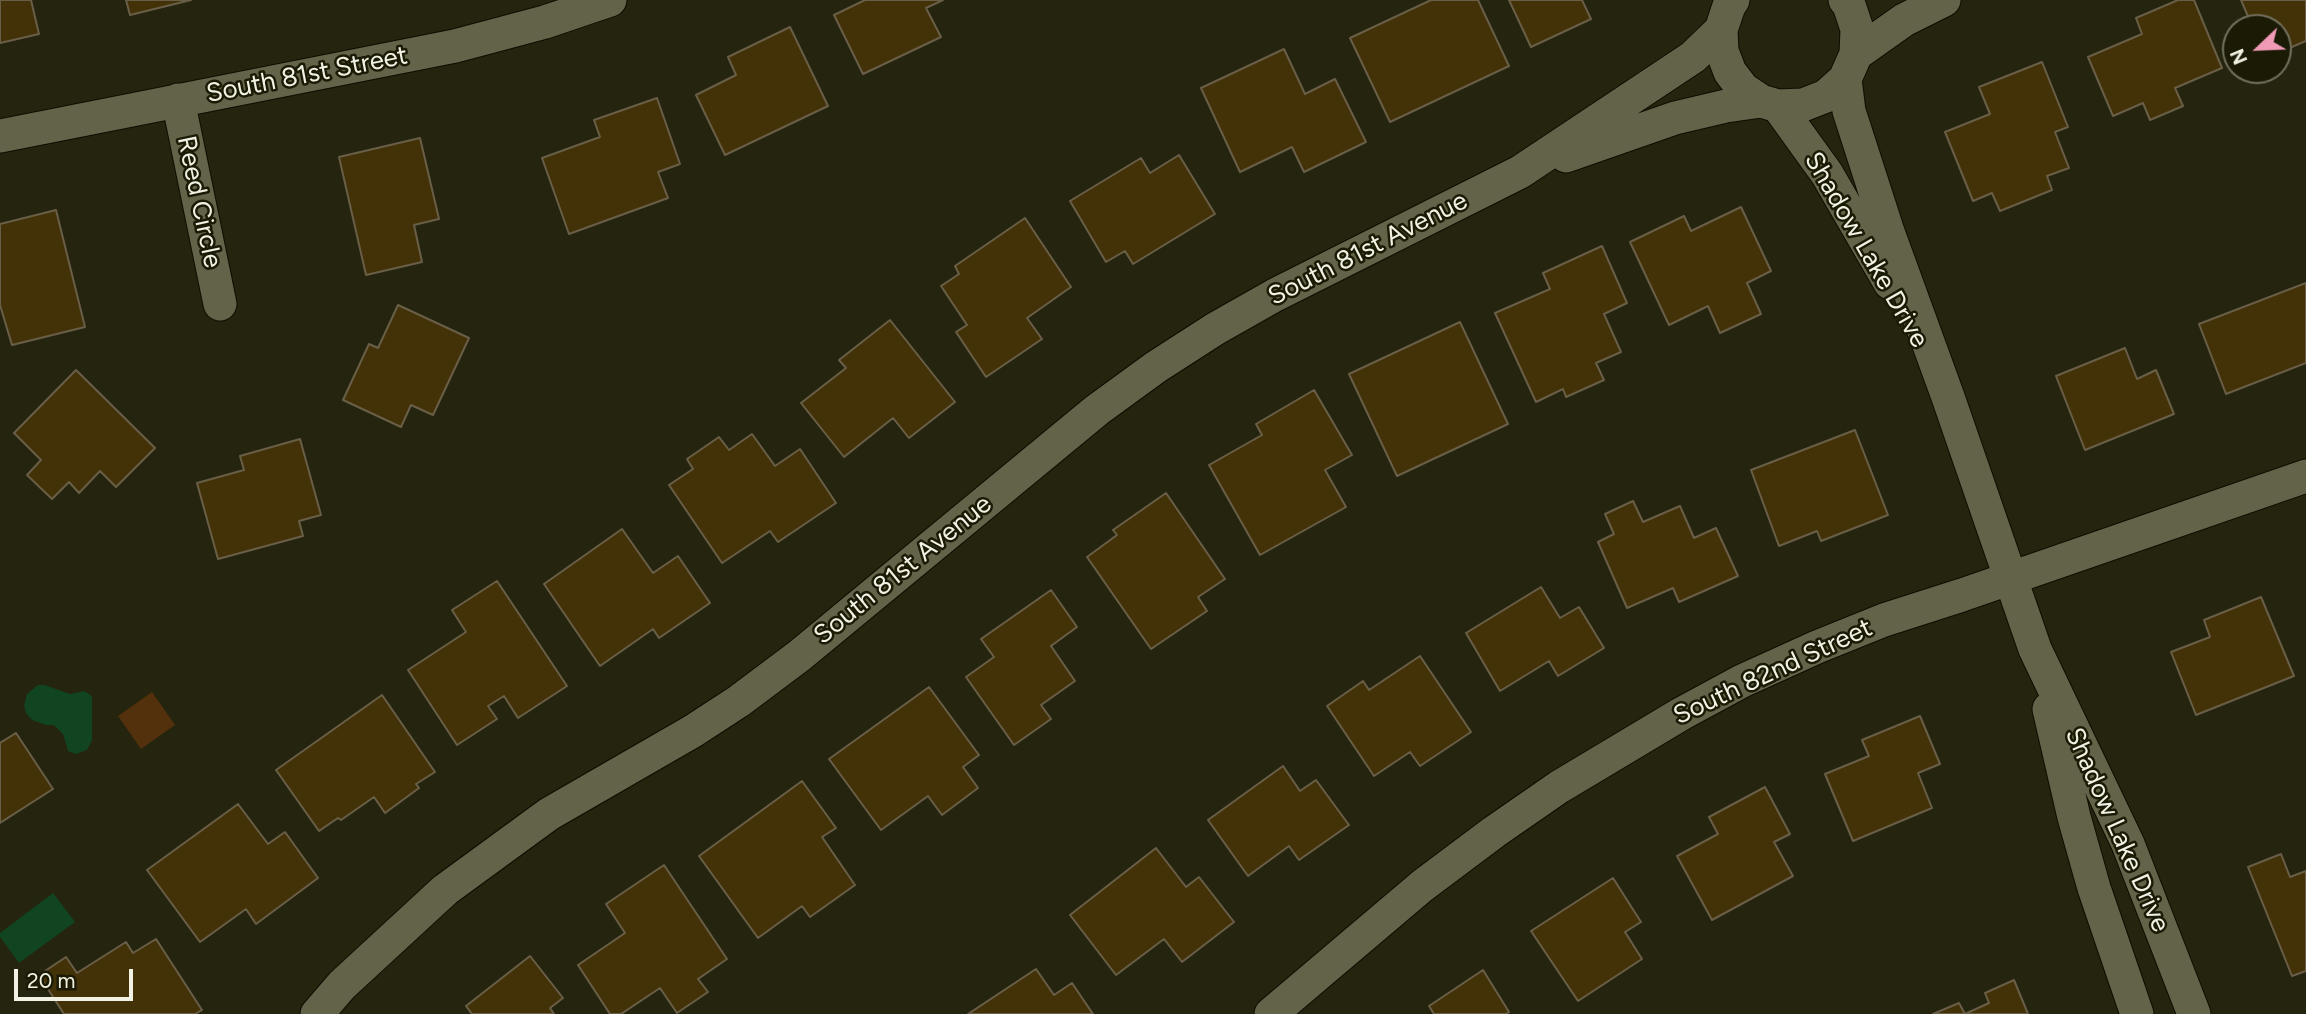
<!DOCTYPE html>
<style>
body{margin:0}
#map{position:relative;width:2306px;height:1014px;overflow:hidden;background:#25240e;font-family:Figtree,sans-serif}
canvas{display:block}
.north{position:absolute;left:2222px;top:14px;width:70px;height:70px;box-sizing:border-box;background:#1b1a05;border:2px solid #71705e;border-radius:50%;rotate:247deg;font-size:19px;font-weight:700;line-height:28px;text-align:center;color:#f2f2e4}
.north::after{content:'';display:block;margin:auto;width:24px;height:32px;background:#f09ab6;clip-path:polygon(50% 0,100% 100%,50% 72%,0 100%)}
.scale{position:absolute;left:14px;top:969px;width:119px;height:32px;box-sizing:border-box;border:4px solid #f2f2e4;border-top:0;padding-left:9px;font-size:21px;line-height:24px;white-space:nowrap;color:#f2f2e4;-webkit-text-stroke:5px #1b1a05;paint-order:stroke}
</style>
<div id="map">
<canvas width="2306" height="1014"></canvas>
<div class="north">N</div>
<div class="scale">20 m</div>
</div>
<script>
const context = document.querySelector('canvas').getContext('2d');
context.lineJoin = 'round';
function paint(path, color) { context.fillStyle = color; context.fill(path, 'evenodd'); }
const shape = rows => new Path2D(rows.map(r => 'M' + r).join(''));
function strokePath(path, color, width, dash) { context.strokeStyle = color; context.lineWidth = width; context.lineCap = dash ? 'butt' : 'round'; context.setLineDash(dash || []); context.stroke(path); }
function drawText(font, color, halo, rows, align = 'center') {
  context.font = font + ' Figtree,sans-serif'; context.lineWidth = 5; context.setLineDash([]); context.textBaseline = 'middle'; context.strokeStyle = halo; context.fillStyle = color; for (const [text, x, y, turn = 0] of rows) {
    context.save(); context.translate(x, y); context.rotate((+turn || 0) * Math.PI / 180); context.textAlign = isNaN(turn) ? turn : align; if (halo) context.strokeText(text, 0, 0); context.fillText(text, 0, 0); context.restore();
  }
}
paint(shape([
 [152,692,175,725,141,749,118,716]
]), '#53310d');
paint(shape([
 [38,685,45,685,70,694,84,691,92,696,92,740,87,750,76,754,68,751,63,734,54,725,46,725,32,720,26,713,24,706,27,694],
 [53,893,75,922,19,963,0,937,0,933]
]), '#114420');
const building = shape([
 [0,0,31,0,39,34,0,43,0,0],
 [126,0,191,0,130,15,126,0],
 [865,0,943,0,926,8,941,37,863,74,834,15,865,0],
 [1431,0,1478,0,1509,66,1390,122,1350,38,1431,0],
 [1509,0,1582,0,1591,19,1531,47,1509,0],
 [2178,0,2194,0,2222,68,2175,88,2183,106,2150,120,2143,103,2113,116,2088,57,2142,34,2136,18,2178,0],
 [2241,0,2306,0,2306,41,2278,53,2278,28,2253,28,2241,0],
 [790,27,828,106,725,155,696,95,736,75,728,57,790,27],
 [1284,49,1305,94,1335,79,1366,142,1304,172,1292,147,1240,172,1201,88,1284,49],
 [2042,62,2068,127,2055,132,2069,168,2047,176,2052,190,2000,211,1992,193,1973,201,1945,132,1990,114,1979,87,2042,62],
 [657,98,680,164,658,172,668,198,569,234,542,158,600,137,594,120,657,98],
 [420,138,439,219,414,225,422,262,366,275,339,157,420,138],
 [1179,155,1215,214,1133,264,1125,251,1106,262,1070,201,1141,158,1150,173,1179,155],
 [1741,207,1771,271,1747,283,1761,314,1720,333,1708,306,1669,325,1630,242,1684,216,1691,231,1741,207],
 [56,210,85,327,12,345,0,305,0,224,56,210],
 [1025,218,1071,287,1027,318,1042,339,986,377,956,332,967,325,941,286,959,274,955,266,1025,218],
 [1602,246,1627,303,1604,314,1621,352,1596,363,1604,380,1566,397,1563,389,1536,402,1495,313,1550,289,1543,273,1602,246],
 [2306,283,2306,363,2226,394,2199,324,2306,283],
 [398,305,469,338,433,415,411,405,401,427,343,400,369,344,378,348,398,305],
 [890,320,955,402,909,438,893,418,844,457,801,403,846,368,839,360,890,320],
 [1460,322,1508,424,1397,476,1349,374,1460,322],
 [2125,348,2137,379,2156,370,2174,414,2085,450,2056,376,2125,348],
 [76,370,155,448,116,487,100,471,79,493,69,482,52,499,27,475,41,460,14,433,76,370],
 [1314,390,1352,455,1325,470,1346,507,1260,555,1209,465,1262,435,1256,424,1314,390],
 [1855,430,1888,515,1821,541,1817,531,1779,546,1751,470,1855,430],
 [752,434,775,466,800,449,836,503,778,542,770,531,722,563,669,485,693,469,687,459,719,437,729,450,752,434],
 [300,439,321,515,299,521,303,536,218,559,197,483,244,470,240,456,300,439],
 [1166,493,1225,579,1198,597,1207,611,1151,649,1087,557,1117,535,1113,530,1166,493],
 [1633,501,1643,522,1680,506,1694,538,1716,528,1738,576,1679,602,1673,588,1627,608,1598,542,1614,534,1605,514,1633,501],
 [622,529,653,573,678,556,710,603,659,638,653,629,600,666,544,584,622,529],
 [497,581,567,686,518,718,504,696,488,706,497,719,457,745,408,670,466,632,452,610,497,581],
 [1541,587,1560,618,1579,607,1604,648,1558,676,1549,661,1500,691,1466,633,1541,587],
 [1051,590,1077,627,1051,646,1075,681,1041,705,1051,719,1014,745,966,677,994,657,981,639,1051,590],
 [2261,597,2294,676,2196,715,2171,652,2210,637,2204,620,2261,597],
 [1420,656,1471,732,1420,766,1410,752,1374,776,1327,706,1363,681,1369,690,1420,656],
 [929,687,979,755,963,767,978,788,942,815,928,796,881,830,829,759,929,687],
 [382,695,435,772,416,784,419,788,385,813,374,797,341,820,338,818,319,831,276,770,382,695],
 [1920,716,1940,764,1918,773,1932,808,1853,841,1825,774,1869,756,1862,740,1920,716],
 [16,733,53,789,0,823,0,743,16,733],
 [1283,766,1300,791,1316,780,1349,825,1299,860,1289,846,1248,876,1208,820,1283,766],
 [802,781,836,828,822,837,855,885,810,917,802,906,758,938,699,856,802,781],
 [1765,787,1790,834,1774,842,1793,876,1712,920,1677,856,1718,834,1709,817,1765,787],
 [238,804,268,844,285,832,318,878,256,924,246,909,200,942,147,870,238,804],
 [1156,848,1186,887,1199,877,1234,922,1182,962,1164,939,1116,975,1070,915,1156,848],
 [2281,854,2290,877,2306,871,2306,971,2292,976,2248,867,2281,854],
 [664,865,727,959,698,979,708,992,677,1013,660,988,621,1014,610,1014,578,965,625,933,606,904,664,865],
 [1613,878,1641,922,1625,932,1642,959,1578,1001,1531,931,1613,878],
 [156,939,202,1010,195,1014,64,1014,39,975,66,957,77,973,126,942,133,953,156,939],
 [530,956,563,998,550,1008,554,1014,472,1014,466,1006,530,956],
 [1036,969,1054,995,1072,983,1093,1014,968,1014,1036,969],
 [1483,970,1509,1012,1506,1014,1434,1014,1429,1006,1483,970],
 [2014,980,2028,1014,1965,1014,1989,1003,1985,993,2014,980],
 [1959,1003,1965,1014,1933,1014,1959,1003]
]);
paint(building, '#433207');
strokePath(building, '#695e47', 2);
const minor = shape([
 [1733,0,1729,6,1721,30,1722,51,1730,72,1743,89,1761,101,1778,106,1803,105,1826,96,1845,79,1856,54,1857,29,1849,5,1845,0],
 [1856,54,1904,20,1944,0],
 [1845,79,1849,111,1888,232,1948,397,2035,649,2128,844,2194,1014],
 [178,100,220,304],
 [1778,106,1827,174,1890,283],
 [0,136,455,46,545,22,610,0],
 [1566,156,1675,118,1726,106,1761,101],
 [2049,709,2074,817,2094,888,2137,1014],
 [317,1014,342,985,445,890,549,814,693,731,739,701,799,656,1097,410,1156,367,1215,329,1275,295,1520,172,1693,57,1721,30],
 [1271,1014,1422,886,1494,832,1559,787,1681,714,1742,681,1817,647,1884,620,1962,595,2306,476]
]);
strokePath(minor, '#0e0d00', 35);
strokePath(minor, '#63634a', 33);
drawText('26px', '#f2f2e4', '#1b1a05', [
 ["South 81st Street",307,75,-11],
 ["Reed Circle",199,202,78],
 ["South 81st Avenue",1368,249,-27],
 ["Shadow Lake Drive",1866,250,60],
 ["South 81st Avenue",903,570,-39],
 ["South 82nd Street",1773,672,-25],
 ["Shadow Lake Drive",2117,830,66]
]);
</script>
